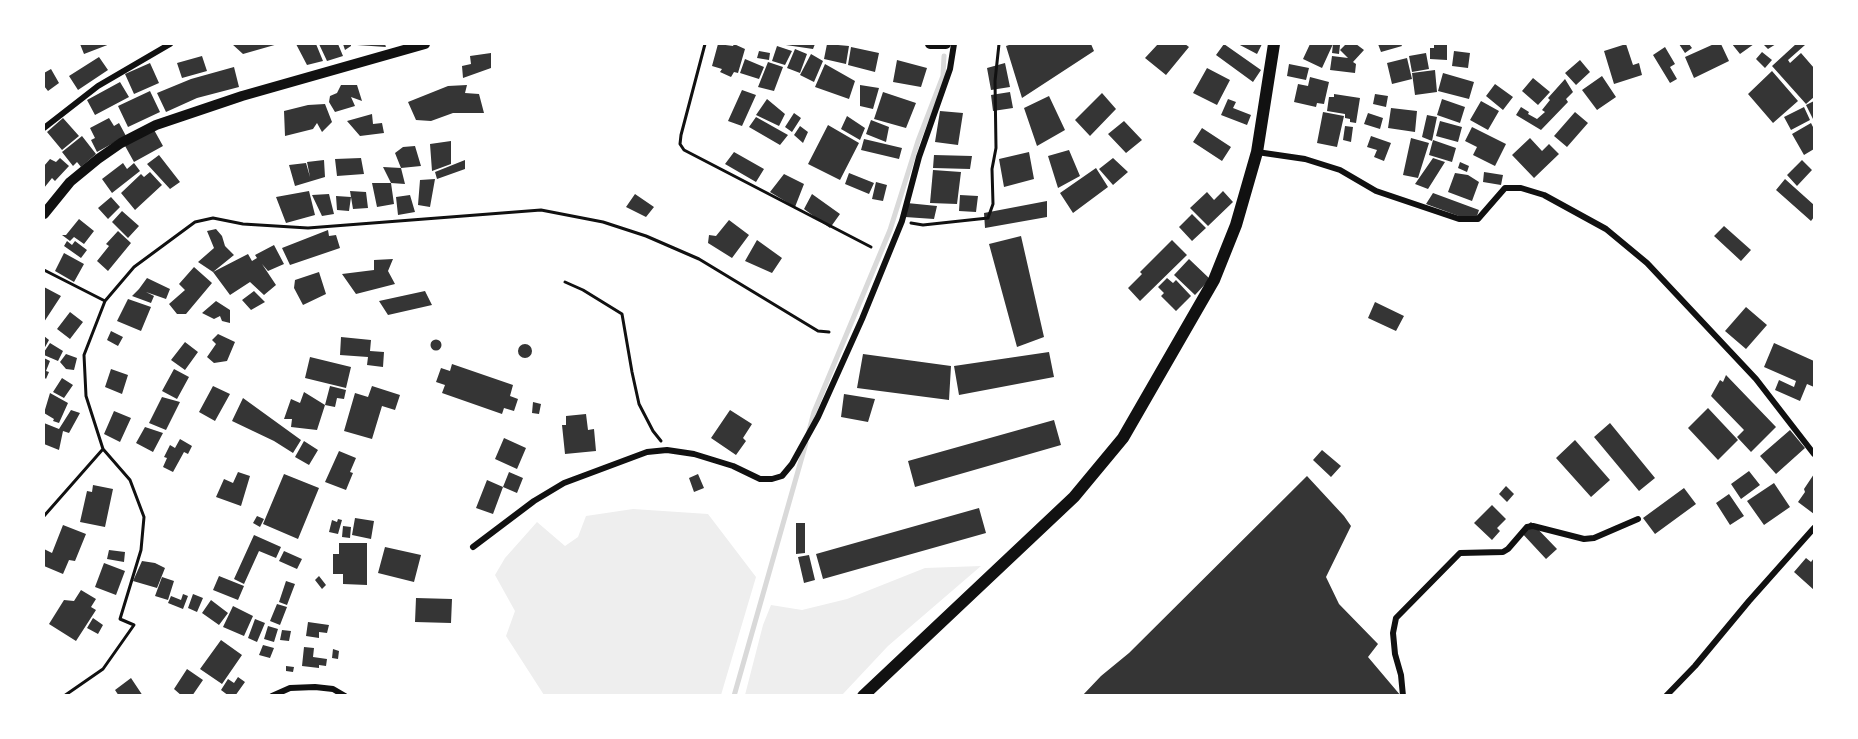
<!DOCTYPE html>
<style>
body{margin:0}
#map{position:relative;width:1858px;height:739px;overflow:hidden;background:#fff;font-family:"Public Sans",sans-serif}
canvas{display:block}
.frame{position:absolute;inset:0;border:45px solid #fff;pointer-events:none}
</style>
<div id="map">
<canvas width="1858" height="739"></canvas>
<div class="frame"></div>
</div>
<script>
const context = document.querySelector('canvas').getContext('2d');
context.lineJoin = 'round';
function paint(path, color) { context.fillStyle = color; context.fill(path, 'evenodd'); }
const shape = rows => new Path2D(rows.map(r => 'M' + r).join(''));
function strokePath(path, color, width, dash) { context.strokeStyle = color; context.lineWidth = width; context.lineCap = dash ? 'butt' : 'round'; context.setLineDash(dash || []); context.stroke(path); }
paint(shape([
 [633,509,708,514,756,577,721,695,544,695,506,636,515,611,495,575,505,558,537,522,565,546,578,537,586,516],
 [981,566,888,646,842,695,745,695,763,625,771,605,802,610,847,599,925,568]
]), '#eee');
strokePath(shape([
 [809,431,814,412,890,230,918,141,943,76,944,56],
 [734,696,806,443]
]), '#d9d9d9', 5);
paint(shape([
 [80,44,110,44,84,54],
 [232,44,278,44,243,54],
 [296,44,316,44,323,61,307,65],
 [319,44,338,44,343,56,327,61],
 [343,44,351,44,351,46,345,50],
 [357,44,385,44,386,47,357,45],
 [718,44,733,46,734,44,745,49,738,73,734,72,731,77,720,72,722,69,712,66],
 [779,44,815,44,813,49],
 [827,44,849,46,846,64,824,59],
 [1012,44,1091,44,1094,51,1022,98,1006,46],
 [1158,44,1185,44,1189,47,1166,75,1145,58],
 [1224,44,1261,70,1253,82,1216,55],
 [1238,44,1262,44,1257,54],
 [1310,44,1333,44,1322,68,1303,59],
 [1333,44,1340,45,1339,54,1332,53],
 [1346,44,1356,44,1364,50,1353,62,1356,64,1355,73,1330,70,1332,56,1348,58,1340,50],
 [1378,44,1401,44,1402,46,1381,52],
 [1434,44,1447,44,1447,60,1430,59,1430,48,1434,48],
 [1626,44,1633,65,1639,63,1642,75,1614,84,1604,51],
 [1679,44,1689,44,1692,48,1685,53],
 [1714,44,1721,44,1729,61,1694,78,1685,57],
 [1732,44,1754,44,1740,54],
 [1763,44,1776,44,1768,49],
 [1796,44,1805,45,1788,60,1790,63,1801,53,1814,68,1814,97,1806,104,1772,66],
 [777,46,792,51,785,65,772,61],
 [851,47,879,53,875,72,848,65],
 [1665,47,1675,64,1670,67,1677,79,1670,83,1653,55],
 [795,49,807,54,800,73,787,68],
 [759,51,770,53,769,60,757,58],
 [1454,51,1470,53,1468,68,1452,66],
 [1762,52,1772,60,1765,68,1756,59],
 [491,53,491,68,463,78,462,66,471,64,470,56],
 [1426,53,1429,69,1412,72,1409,56],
 [811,54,823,61,814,82,800,75],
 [202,56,207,71,182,78,177,63],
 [99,57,108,70,78,90,69,76],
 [1407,58,1412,79,1392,84,1387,63],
 [745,59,764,67,759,79,740,73],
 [897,60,927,68,921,87,893,82],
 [1580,60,1590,72,1576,85,1565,73],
 [768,62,783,67,774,91,758,87],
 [150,63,159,83,134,94,125,74],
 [1005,63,1010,87,991,90,987,68],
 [825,64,855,81,849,99,815,87],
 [1289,64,1309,68,1306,80,1287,76],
 [234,67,239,87,197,98,166,112,157,93,191,79],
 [1207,68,1230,80,1217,105,1193,93],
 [51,69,59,83,48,91,44,86,44,73],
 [1435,70,1437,92,1415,95,1412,73],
 [1772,71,1798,101,1773,123,1748,94],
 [1443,73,1474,82,1469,99,1438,91],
 [1602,76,1616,97,1597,110,1582,90],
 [1310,77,1329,82,1324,104,1317,103,1316,107,1294,102,1298,84,1308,86],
 [1533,78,1550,92,1538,105,1522,91],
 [1565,79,1573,92,1566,99,1568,102,1541,130,1516,115,1521,107,1529,112,1528,114,1537,119,1545,112,1542,110,1550,100,1548,98],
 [120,82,129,97,95,115,87,100],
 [1495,84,1513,97,1503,110,1486,96],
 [341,85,357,85,362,101,351,97,355,106,335,112,329,102,330,96,337,93],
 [467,85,465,93,479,94,484,113,453,113,431,121,416,120,408,102,448,86],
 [860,85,879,88,873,109,860,106],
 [742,90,756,95,742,126,728,121],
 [150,91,160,112,128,127,118,106],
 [883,92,916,103,906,128,874,119],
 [1010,92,1013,108,993,111,991,95],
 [1102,93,1116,109,1090,136,1075,120],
 [1334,94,1360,98,1356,123,1350,122,1350,119,1345,118,1345,114,1327,111,1329,97,1334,97],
 [1375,94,1388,96,1386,107,1373,104],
 [1049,96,1065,130,1037,146,1024,108],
 [767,99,785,114,779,126,756,115],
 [1228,99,1236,102,1233,108,1251,115,1247,125,1221,115],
 [1442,99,1465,107,1460,123,1437,115],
 [1481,101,1499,111,1488,130,1470,120],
 [1814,101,1814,121,1806,105],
 [325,104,332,122,322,132,317,123,313,129,285,136,284,111,308,105],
 [1804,107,1810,120,1791,130,1784,117],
 [1391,108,1417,111,1415,132,1388,128],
 [940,111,963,113,958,145,935,142],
 [1323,112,1344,116,1337,147,1317,143],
 [1575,112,1588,123,1567,147,1554,136],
 [794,113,801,118,792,132,785,127],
 [1368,113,1383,118,1380,129,1364,124],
 [372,114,373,124,382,123,384,133,360,136,347,121],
 [1427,115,1437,117,1432,141,1422,137],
 [847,116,865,128,860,140,841,129],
 [756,117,788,135,780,145,749,127],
 [63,118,79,136,62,150,47,132],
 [109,118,114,126,119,123,126,136,97,152,91,140,95,138,90,128],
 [871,120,889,127,886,142,866,134],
 [1124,121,1142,140,1126,153,1108,134],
 [1440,121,1462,127,1458,142,1436,136],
 [1811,123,1814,129,1814,149,1804,155,1792,134],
 [828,125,859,143,840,180,808,164],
 [800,126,808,132,803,143,794,135],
 [1345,126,1353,127,1351,142,1343,140],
 [1472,127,1506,144,1495,166,1473,155,1477,147,1465,141],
 [153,128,163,146,134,162,124,144],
 [1202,128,1231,147,1222,161,1193,142],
 [82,136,96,154,81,167,77,162,73,166,62,152],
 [1371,136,1391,143,1384,161,1374,157,1377,150,1367,147],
 [1411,138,1429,143,1418,178,1403,175],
 [1530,138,1542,151,1549,144,1559,154,1534,178,1512,155],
 [864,139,902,148,899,159,861,150],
 [1433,140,1456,148,1452,162,1429,155],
 [451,141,451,164,432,171,430,144],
 [415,146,421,166,401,168,395,153,403,147],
 [1069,150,1080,176,1058,188,1048,156],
 [734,152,764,169,756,182,725,164],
 [1029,152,1034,179,1004,187,999,159],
 [159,155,180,182,170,189,147,164],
 [934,155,972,156,970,169,933,168],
 [60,158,69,166,55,181,52,178,44,188,44,166,50,159,56,162],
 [361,158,364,174,337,176,335,159],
 [1113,158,1128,172,1113,185,1099,169],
 [1433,158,1445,162,1428,189,1415,184],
 [324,160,325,177,295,186,289,165,306,163,310,177,307,162],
 [465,160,465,169,437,179,435,172],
 [1802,160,1812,170,1797,186,1787,175],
 [1460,162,1469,166,1467,172,1458,168],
 [123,163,127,169,134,163,140,171,112,193,102,179],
 [383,167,401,168,405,184,391,183,394,204,377,207,372,183,391,183],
 [1096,168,1108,187,1073,213,1060,193],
 [933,170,961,172,957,204,930,203],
 [150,172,162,185,135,210,121,193,141,174,144,177],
 [1484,172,1503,175,1501,185,1483,182],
 [849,173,874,183,869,194,845,184],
 [1455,173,1468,175,1479,182,1472,201,1448,192],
 [784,174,804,184,795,207,770,192],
 [435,179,430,207,418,205,420,180],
 [1785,179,1814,205,1814,217,1811,221,1776,190],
 [876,182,887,185,883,201,872,199],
 [309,191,315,215,286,223,276,197],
 [350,191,366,192,368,208,353,209],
 [1223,191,1233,202,1208,226,1190,208,1207,192,1214,200],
 [1433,193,1479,210,1475,222,1426,204],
 [329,194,334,214,322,216,312,195],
 [635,194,654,207,646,217,626,207],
 [812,194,840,214,830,228,804,209],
 [410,195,415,212,398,215,396,197],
 [960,195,978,196,976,212,959,211],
 [336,196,351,197,349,211,337,210],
 [111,197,120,207,108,219,98,208],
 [1047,201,1047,217,985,228,984,213],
 [907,203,937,206,934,219,905,217],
 [122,211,139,226,128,238,112,222],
 [1192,214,1206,228,1192,241,1179,227],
 [79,219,94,231,84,244,74,237,70,241,62,235,66,235],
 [729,220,749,235,732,258,708,243,709,235,716,236],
 [1724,226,1751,250,1741,261,1714,236],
 [216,229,222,236,225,246,234,255,213,272,198,262,214,248,207,231],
 [328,230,329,236,336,235,340,248,290,265,282,248],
 [118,231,131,243,108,271,97,261,109,246,106,244],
 [1021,236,1044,337,1017,347,989,244],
 [757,240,782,258,772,273,745,261],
 [1172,240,1187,255,1140,301,1128,288,1142,274,1140,272],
 [67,241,72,245,75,241,87,250,81,258,64,246],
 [274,245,284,264,268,271,262,264,276,285,264,295,250,282,230,295,213,272,248,254,252,261,257,258,255,255],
 [64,253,84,264,74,282,55,271],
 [393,259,388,271,395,284,356,294,342,274,374,270,374,260],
 [1189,259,1210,279,1195,295,1174,275],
 [194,267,212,283,186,314,177,314,169,304,185,290,179,284],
 [319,272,326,294,303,305,294,288,295,280],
 [147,278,170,289,166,299,146,292,154,296,151,303,132,296,139,289],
 [1167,278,1173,283,1176,280,1191,296,1176,311,1161,296,1164,293,1158,287],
 [44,287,61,296,44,322],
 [254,291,265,302,251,310,242,300],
 [425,291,432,305,388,315,379,301],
 [128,299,151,307,141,331,117,321],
 [216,301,230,310,230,323,222,321,220,316,214,319,202,313],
 [1375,302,1404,316,1396,331,1368,318],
 [1746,307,1767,325,1746,349,1725,331],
 [70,312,83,322,70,339,57,329],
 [111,331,123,337,118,346,107,340],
 [218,334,235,342,227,361,214,363,207,357,216,344,212,340],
 [44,336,49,340,44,349],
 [341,337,371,340,370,351,384,352,383,367,367,365,368,357,340,355],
 '430.5 345a5.5 5.5 0 1 1 11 0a5.5 5.5 0 1 1-11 0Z',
 [185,342,198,352,185,370,171,360],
 [50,343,63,351,58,361,44,355,44,352],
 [1774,343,1814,361,1814,387,1807,384,1800,401,1775,390,1779,380,1794,387,1796,381,1764,367],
 '518 351a7 7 0 1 1 14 0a7 7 0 1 1-14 0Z',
 [1049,352,1054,377,959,395,954,366],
 [66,354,77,358,74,370,66,369,60,362],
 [863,354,951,366,949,400,857,388],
 [310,357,351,367,346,388,305,378],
 [44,358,50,361,46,371,49,372,46,379,44,377],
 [452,364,513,385,510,396,518,399,514,411,504,408,502,414,442,393,445,385,436,382,441,368,450,371],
 [111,369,128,375,122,394,105,387],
 [174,369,189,377,177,399,162,391],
 [1726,375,1776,427,1751,452,1737,437,1744,430,1711,396,1720,380,1723,382],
 [62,378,73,385,64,398,53,392],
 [213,386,230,394,215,421,199,412],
 [330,386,346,390,344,399,337,398,335,407,325,405],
 [372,386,400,395,395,410,382,406,372,439,344,431,355,393,368,397],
 [304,392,325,405,317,430,291,427,292,419,284,419,291,399,300,403],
 [50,393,68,403,59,423,53,421,54,419,44,413],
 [844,394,875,399,868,422,841,417],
 [162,397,180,402,166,430,149,423],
 [243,398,301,440,293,453,274,441,232,421],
 [533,402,541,404,539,414,532,413],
 [1708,408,1738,440,1718,460,1688,428],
 [71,410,80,413,69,433,63,431,59,450,44,444,44,423,59,429],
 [730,410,752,424,743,438,746,441,736,455,711,438],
 [114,411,131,418,120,442,104,434],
 [586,414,588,430,594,429,596,451,565,454,562,425,566,425,566,416],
 [1054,420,1061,445,915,487,908,461],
 [1610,423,1655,478,1639,491,1594,437],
 [145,427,163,433,153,452,136,443],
 [1790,430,1805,448,1776,474,1760,456],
 [504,438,526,448,517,469,495,459],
 [180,439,192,446,188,454,184,452,173,472,163,467,167,458,164,457,170,445,175,448],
 [1575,440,1610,480,1591,497,1556,458],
 [304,441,318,450,309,465,295,457],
 [1322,450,1341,466,1331,477,1313,460],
 [339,451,356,458,350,472,353,473,346,490,325,482],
 [1749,471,1760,485,1741,499,1731,484],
 [238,472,250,476,241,506,216,497,224,479,233,483],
 [509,472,523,478,517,493,503,487],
 [284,474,319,488,298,539,263,524],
 [698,474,704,488,694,492,689,478],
 [1814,474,1814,514,1798,502,1805,492,1804,489],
 [1307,476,1344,516,1351,526,1326,577,1339,604,1378,644,1368,657,1401,696,1082,696,1101,676,1129,653],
 [487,480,503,487,493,514,476,508],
 [1774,483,1790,507,1764,525,1747,501],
 [93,485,113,489,105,527,80,522,87,491,92,492],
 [1506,486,1514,494,1507,502,1499,494],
 [1684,488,1696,504,1655,534,1643,518],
 [1729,494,1744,516,1730,525,1716,503],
 [1492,505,1506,519,1497,528,1500,531,1492,540,1474,523],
 [979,508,986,533,823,579,816,554],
 [257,516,264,519,260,527,253,523],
 [355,518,374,521,371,539,352,535],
 [338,519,342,520,338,534,329,532,332,520,337,522],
 [1531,522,1557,549,1546,559,1520,531],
 [796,523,805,523,805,553,796,554],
 [63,525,86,534,75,561,69,560,63,574,44,566,44,549,52,553],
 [343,526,351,527,350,538,342,537],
 [254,535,281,547,276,558,259,551,244,584,234,579],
 [339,543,367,543,367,585,343,584,343,574,333,574,333,554,339,554],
 [385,547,421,555,414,582,378,573],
 [109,550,125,552,124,562,107,559],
 [284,551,302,559,297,569,279,561],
 [809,555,815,580,804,583,798,557],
 [1806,558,1811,562,1814,558,1814,590,1794,572],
 [142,561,155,563,165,568,157,588,133,581],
 [104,563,125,571,116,595,95,587],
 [219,576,244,586,238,600,213,590],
 [319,576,326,585,322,589,315,580],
 [162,577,174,581,168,600,155,596],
 [286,581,295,584,287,605,279,602],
 [81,590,96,599,91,607,96,610,76,641,49,624,64,600,74,601],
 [183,594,188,596,183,609,168,603,171,596,181,600],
 [193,594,203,598,197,612,188,608],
 [416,598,452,599,451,623,415,622],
 [211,600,228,613,219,625,202,613],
 [277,604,287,607,280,625,270,621],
 [233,606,253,616,244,636,223,627],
 [93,618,103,625,98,634,87,628],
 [255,619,265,623,257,642,248,638],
 [308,622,329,625,327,633,319,632,319,638,306,636],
 [268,626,278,629,274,642,264,639],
 [282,630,291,631,289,641,280,640],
 [221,640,242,655,222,684,200,669],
 [263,645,274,648,270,658,259,655],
 [304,647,314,648,313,657,327,659,326,666,319,665,319,668,302,666],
 [333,649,339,651,338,659,332,658],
 [286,666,294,667,293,672,286,671],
 [187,669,203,680,192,696,182,696,174,689],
 [238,677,245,682,235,696,229,696,221,690,228,679,234,683],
 [131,678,143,696,119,696,115,690]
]), '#353535');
strokePath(shape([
 [705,44,681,135,680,144,684,150,871,247],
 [911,223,923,225,988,218,993,204,992,169,996,148,995,81,999,44],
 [44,270,105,301],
 [565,282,583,290,622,314,632,372,639,404,653,431,661,441],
 [44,516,103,449],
 [64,696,103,669,134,625,120,619,141,550,144,517,130,480,103,449,86,396,84,355,105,301,134,267,195,222,213,218,243,224,308,228,541,210,603,222,646,236,699,259,818,331,829,332]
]), '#111', 3);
strokePath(shape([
 [44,128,98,86,170,44],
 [1257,152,1305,159,1340,170,1376,191,1459,219,1478,219,1505,188,1521,188,1544,195,1606,229,1647,263,1756,379,1814,454],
 [473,547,534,501,564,483,647,452,667,450,694,454,733,466,760,479,772,479,782,476,792,464,818,417,862,319,902,221,919,157,950,69,954,44],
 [272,696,290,688,315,687,333,689,345,696],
 [1403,696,1401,675,1395,654,1393,633,1396,618,1460,553,1503,552,1508,549,1527,527,1533,526,1584,539,1594,538,1638,519],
 [1666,696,1695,666,1749,601,1814,528]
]), '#111', 6);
strokePath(shape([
 [930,44,946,44],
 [44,214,70,182,98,159,121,143,156,125,242,96,425,44]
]), '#111', 10);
strokePath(shape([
 [863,696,1074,497,1123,438,1214,280,1236,225,1257,152,1274,44]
]), '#111', 12);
</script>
